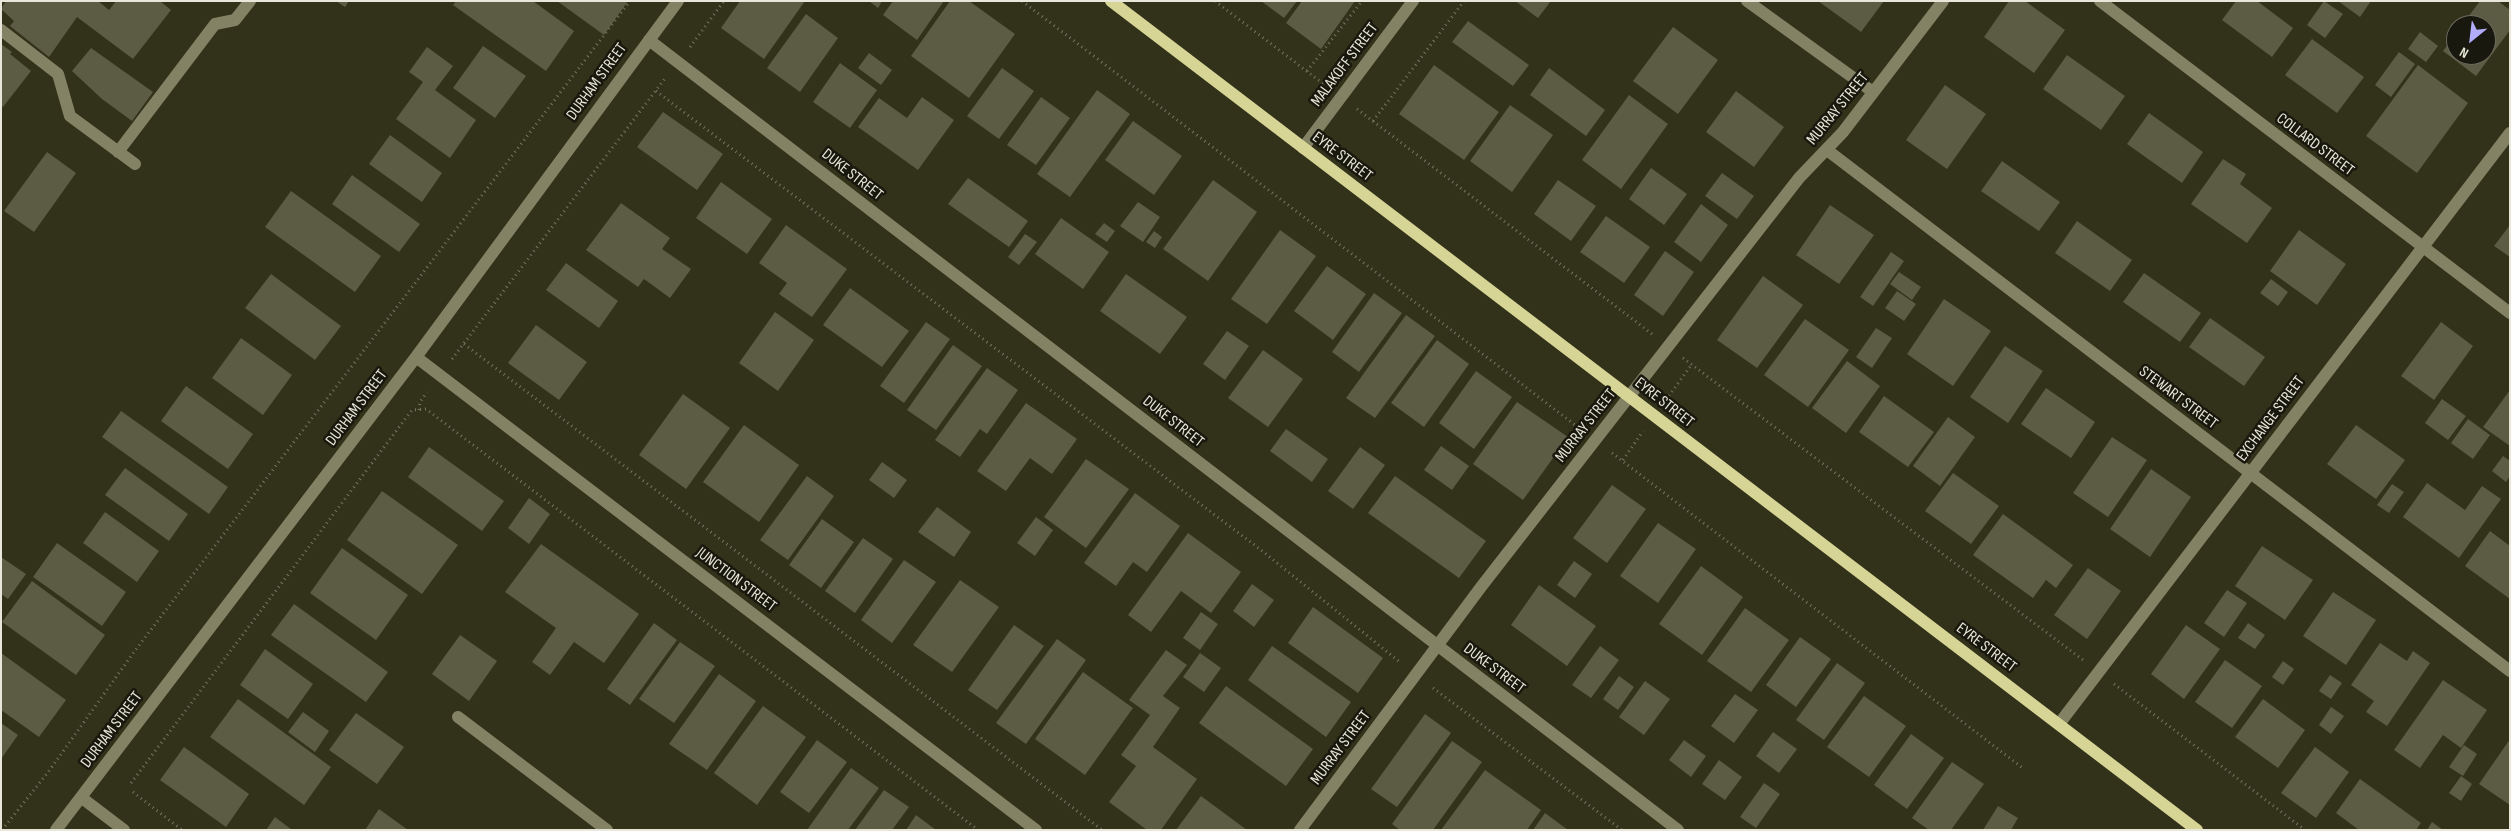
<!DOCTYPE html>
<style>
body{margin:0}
#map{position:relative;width:2511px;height:831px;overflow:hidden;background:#32311a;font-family:"Sofia Sans Condensed",sans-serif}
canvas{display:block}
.frame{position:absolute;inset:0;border:2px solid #e8e7d9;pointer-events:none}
.north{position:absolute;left:2446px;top:15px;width:50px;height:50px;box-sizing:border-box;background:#19180e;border:1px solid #6c6b5f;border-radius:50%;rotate:209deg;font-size:14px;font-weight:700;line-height:20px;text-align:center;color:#e8e7d9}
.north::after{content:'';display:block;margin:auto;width:18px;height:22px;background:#b1adfa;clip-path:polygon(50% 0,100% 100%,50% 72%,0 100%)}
</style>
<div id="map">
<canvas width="2511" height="831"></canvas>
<div class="frame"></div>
<div class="north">N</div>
</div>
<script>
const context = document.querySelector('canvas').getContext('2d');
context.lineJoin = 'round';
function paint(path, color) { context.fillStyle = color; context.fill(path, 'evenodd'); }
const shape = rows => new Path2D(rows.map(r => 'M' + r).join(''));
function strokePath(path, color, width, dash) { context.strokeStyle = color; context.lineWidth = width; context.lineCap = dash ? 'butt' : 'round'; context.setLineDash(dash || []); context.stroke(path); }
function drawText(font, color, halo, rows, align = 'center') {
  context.font = font + ' "Sofia Sans Condensed",sans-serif'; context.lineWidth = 5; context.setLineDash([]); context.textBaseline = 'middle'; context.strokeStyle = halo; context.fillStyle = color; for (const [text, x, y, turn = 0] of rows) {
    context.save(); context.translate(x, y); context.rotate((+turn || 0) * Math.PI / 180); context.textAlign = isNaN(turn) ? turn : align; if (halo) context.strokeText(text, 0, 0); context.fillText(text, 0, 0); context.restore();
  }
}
paint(shape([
 [6,1,98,1,109,10,116,1,160,1,171,10,133,59,77,17,49,57,10,26,14,21,1,9],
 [336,1,349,1,345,7],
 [456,1,533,1,574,31,546,71,453,5],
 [557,1,628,1,604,35],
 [740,1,805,1,764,59,721,28],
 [869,1,882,1,878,8],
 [893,1,944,1,917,40,883,15],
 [950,1,969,1,1015,34,969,98,911,56],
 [1261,1,1297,1,1284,18],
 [1302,1,1355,1,1321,49,1286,23],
 [1515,1,1551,1,1538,18],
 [1818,1,1884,1,1861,32],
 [2009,1,2025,1,2065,30,2034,73,1984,37],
 [2236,1,2257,1,2293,28,2272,57,2222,20],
 [2324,1,2343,14,2325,38,2307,25],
 [2338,1,2371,1,2360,17],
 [2480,1,2498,1,2510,10,2510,30,2476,76,2443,51,2456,34,2456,55,2486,55,2486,25,2462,25],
 [806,14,838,38,800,92,767,68],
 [1468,21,1529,65,1513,86,1452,42],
 [1673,27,1718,60,1678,114,1633,81],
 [2420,32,2438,46,2426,62,2408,49],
 [2312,39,2364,77,2337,113,2285,75],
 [1,44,12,52,10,54,31,71,3,107,1,105],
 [483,46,526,76,495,118,453,88],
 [427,47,453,66,435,90,476,120,450,158,396,119,423,82,409,72],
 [91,48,153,92,132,121,102,99,72,71],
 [2399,52,2415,64,2391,97,2375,85],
 [869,53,892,70,881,85,858,68],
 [2067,55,2125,96,2101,130,2043,89],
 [840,63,877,90,850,128,813,102],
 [1434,65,1499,112,1464,160,1399,114],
 [2418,65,2468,103,2417,173,2366,136],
 [1002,68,1034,91,999,139,967,116],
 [1549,68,1605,110,1586,136,1530,95],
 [1945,85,1986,114,1947,169,1906,140],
 [1097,90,1130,114,1070,197,1037,174],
 [1736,91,1784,127,1754,167,1706,132],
 [1629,95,1668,124,1621,189,1582,160],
 [922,97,954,120,918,170,858,127,879,98,907,118],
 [1041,97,1070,118,1036,165,1007,145],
 [1510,105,1553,135,1512,192,1470,161],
 [663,112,723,154,697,190,637,147],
 [2149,113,2203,152,2182,183,2127,144],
 [1133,121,1182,156,1154,195,1105,160],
 [390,135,442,173,422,202,369,164],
 [47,152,76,173,34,232,4,211],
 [2223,159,2246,174,2240,184,2272,208,2247,243,2191,204],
 [2002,161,2060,202,2039,231,1981,191],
 [1651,168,1687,194,1664,225,1629,199],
 [1722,173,1754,196,1737,219,1705,196],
 [352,175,420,224,399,252,332,204],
 [968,178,1028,221,1009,247,948,204],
 [1213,180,1257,212,1208,281,1163,249],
 [1558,180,1596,206,1571,241,1534,214],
 [721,182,772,219,747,254,696,218],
 [291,191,381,256,355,292,265,227],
 [1138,202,1160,217,1143,242,1120,226],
 [621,203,670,238,662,249,691,269,670,298,644,279,638,287,586,250],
 [1701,204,1728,225,1701,262,1674,242],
 [1830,205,1874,235,1839,284,1796,255],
 [1606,216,1650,247,1624,283,1580,252],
 [1061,218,1109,252,1083,289,1035,254],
 [2077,221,2132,260,2110,291,2055,253],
 [1104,223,1115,231,1107,242,1095,234],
 [786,225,847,269,812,317,779,294,787,283,759,263],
 [2510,225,2510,257,2494,246],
 [1280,230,1316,256,1267,324,1231,299],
 [2299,230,2346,264,2317,305,2270,271],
 [1154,231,1162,237,1155,248,1146,242],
 [1025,234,1037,242,1019,265,1008,257],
 [1665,251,1694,272,1663,316,1634,295],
 [1891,252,1904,261,1873,306,1860,297],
 [566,263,618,301,599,328,546,290],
 [1327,266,1366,294,1333,340,1294,311],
 [1899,272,1921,287,1912,300,1890,284],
 [2144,273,2201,313,2180,342,2123,302],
 [271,274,341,326,315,360,245,308],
 [1126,274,1187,317,1160,354,1100,311],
 [1763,276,1803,305,1757,368,1717,340],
 [2271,279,2288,292,2278,306,2260,293],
 [850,288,909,331,882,367,823,325],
 [1897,291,1916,304,1904,321,1885,308],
 [1374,293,1402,313,1359,372,1332,352],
 [1944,299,1991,331,1953,386,1907,354],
 [775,312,814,340,778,391,739,363],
 [1406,315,1435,336,1375,418,1346,398],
 [2210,318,2265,357,2244,386,2189,347],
 [1805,319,1849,350,1808,407,1764,375],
 [926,322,950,339,904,403,880,386],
 [2441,322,2473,346,2434,400,2401,376],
 [536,325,587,362,559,400,508,363],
 [1876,328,1892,338,1872,368,1856,357],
 [1227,331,1249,346,1225,380,1203,364],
 [241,338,292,375,263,415,212,378],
 [1437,340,1469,364,1424,427,1391,403],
 [953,345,982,366,936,430,907,410],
 [2005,346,2043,371,2008,423,1970,397],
 [1263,350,1303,379,1268,427,1228,398],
 [1847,361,1880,386,1846,433,1812,408],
 [987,368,1018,390,987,434,980,429,960,457,935,440],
 [1476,371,1512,397,1474,449,1439,423],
 [186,386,253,434,228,469,161,421],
 [2046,388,2095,422,2071,458,2021,424],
 [2510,390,2510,446,2483,427],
 [683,394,730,428,686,489,639,455],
 [1884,396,1934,432,1908,467,1859,432],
 [2442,399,2466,416,2448,440,2425,423],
 [1517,402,1568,437,1523,500,1473,464],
 [1026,403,1077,439,1052,474,1030,458,1006,491,977,471],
 [121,411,228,487,209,514,102,437],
 [1948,417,1975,437,1940,486,1913,466],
 [2468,419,2490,435,2473,459,2451,443],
 [744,425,799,465,759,522,703,482],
 [2356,425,2405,460,2376,499,2327,464],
 [1286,429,1328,459,1312,482,1270,451],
 [2112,437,2147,460,2108,517,2073,493],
 [1441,446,1469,466,1452,490,1424,470],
 [429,447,504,501,482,531,408,477],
 [1360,447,1385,465,1353,509,1328,491],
 [2503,456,2510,461,2510,476,2506,482,2492,471],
 [1086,459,1129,489,1086,548,1044,517],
 [882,462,907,480,894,498,869,480],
 [125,468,188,514,169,541,105,495],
 [2151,469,2191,497,2150,557,2110,529],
 [1953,473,1999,506,1971,544,1925,511],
 [807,476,834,496,788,560,760,540],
 [1395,476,1486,541,1459,578,1368,513],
 [2427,483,2465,510,2482,486,2501,499,2459,558,2403,517],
 [2392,484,2404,492,2389,513,2377,505],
 [1612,485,1646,509,1607,563,1573,538],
 [382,491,458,545,422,594,347,540],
 [1135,493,1180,526,1147,572,1133,562,1116,586,1084,563],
 [529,498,550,514,529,544,508,528],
 [937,507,971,532,954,557,918,532],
 [105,512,159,551,137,582,83,543],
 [2003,514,2073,565,2056,588,2046,580,2033,598,1973,555],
 [1036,517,1053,530,1035,556,1017,543],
 [822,519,854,542,821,588,789,565],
 [1658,523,1696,549,1658,603,1620,576],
 [2490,531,2510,546,2510,599,2465,566],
 [1188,533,1241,572,1211,613,1181,591,1151,632,1128,615],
 [863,538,893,559,855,613,825,591],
 [57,543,126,592,102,626,33,577],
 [541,544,639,614,604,663,574,642,550,675,532,662,556,628,505,592],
 [2262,546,2313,580,2285,620,2235,586],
 [342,548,408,595,376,640,310,593],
 [1,557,26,574,8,599,1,594],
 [904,560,936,582,892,643,861,620],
 [1574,561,1592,574,1575,598,1557,585],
 [1701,566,1743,597,1702,655,1659,624],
 [2088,568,2121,591,2087,639,2054,615],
 [960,580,999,607,952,672,913,645],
 [32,581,105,635,76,675,2,622],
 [1252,584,1274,600,1254,627,1233,611],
 [1539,585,1596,626,1567,666,1511,625],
 [2227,590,2247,603,2224,637,2204,623],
 [2333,592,2376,620,2346,665,2303,636],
 [294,604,388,672,366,702,271,635],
 [1313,607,1383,658,1358,693,1288,643],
 [1745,608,1789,640,1751,692,1707,661],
 [1201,612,1218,624,1200,650,1183,638],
 [654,623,677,640,630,705,607,689],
 [2248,623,2265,635,2255,649,2238,638],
 [1014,625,1044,646,997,710,968,690],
 [2186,625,2220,649,2184,699,2151,674],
 [460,635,497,661,469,701,432,674],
 [1800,637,1831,659,1796,707,1766,685],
 [1057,639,1086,660,1026,744,996,723],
 [680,642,715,666,674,723,639,699],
 [2380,643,2407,661,2413,651,2430,663,2387,726,2366,712,2374,701,2351,685],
 [1272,646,1351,702,1326,737,1248,680],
 [1600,646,1619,660,1591,698,1572,685],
 [265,649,313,684,288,719,240,685],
 [1166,650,1187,665,1163,696,1180,708,1153,747,1197,779,1161,830,1147,830,1109,802,1136,766,1121,755,1150,715,1129,700],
 [1,653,66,700,39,737,1,710],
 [1200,653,1221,668,1204,692,1183,677],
 [2225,660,2262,686,2232,728,2195,702],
 [2283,661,2294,669,2283,685,2272,677],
 [1837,663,1865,683,1824,740,1796,720],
 [1083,672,1133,708,1085,775,1035,739],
 [719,674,756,701,707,770,669,744],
 [2330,675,2342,683,2331,699,2319,691],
 [1619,676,1634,687,1618,710,1603,699],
 [2443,680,2487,710,2461,748,2443,735,2420,768,2394,750],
 [1645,681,1670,699,1644,735,1619,717],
 [1226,686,1313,749,1286,786,1199,723],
 [1735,694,1758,710,1734,743,1711,726],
 [1864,696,1906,726,1869,777,1827,747],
 [238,699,331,767,304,805,210,737],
 [2263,699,2305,730,2278,768,2235,737],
 [763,706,806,737,757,805,714,773],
 [2331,707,2344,716,2331,734,2319,725],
 [303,712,329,731,315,752,288,732],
 [356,713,404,747,377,784,329,750],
 [1425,714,1451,733,1397,807,1371,789],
 [1,723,18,735,1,759],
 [1773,732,1797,749,1779,773,1756,756],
 [1911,734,1944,758,1907,809,1874,785],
 [2510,739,2510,805,2479,784],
 [817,740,847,762,809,813,780,792],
 [1684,740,1706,756,1691,777,1669,760],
 [1452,741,1482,762,1433,830,1400,830,1392,824],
 [2464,745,2477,754,2463,776,2449,767],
 [184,747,249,794,226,827,160,780],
 [2315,747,2349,772,2316,818,2281,793],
 [1719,760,1742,777,1725,800,1702,784],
 [1952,762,1984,784,1951,830,1929,830,1912,818],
 [851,768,879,788,848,830,807,830],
 [1485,770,1541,810,1527,830,1441,830],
 [2461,776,2472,784,2461,801,2449,793],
 [2360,779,2421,823,2416,830,2359,830,2336,813],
 [1764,783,1780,794,1756,828,1740,817],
 [884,790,909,807,892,830,855,830],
 [1201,796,1247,830,1176,830],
 [1998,806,2018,818,2011,830,1983,830],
 [379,809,408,830,365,830],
 [1545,813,1568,830,1533,830],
 [916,815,936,830,906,830],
 [275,817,292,830,266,830],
 [2432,822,2443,830,2427,830]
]), '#5c5b43');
strokePath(shape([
 [1022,1,1579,428],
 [1215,1,1326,86],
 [690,47,724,1],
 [1307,71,1362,1],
 [656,91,1261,550,1401,663],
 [1357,109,1652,334],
 [1373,121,1464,1],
 [464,344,1102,830],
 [1683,358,2083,660],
 [452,359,666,77],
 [1666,400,1692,364],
 [419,410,420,402,427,392],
 [1612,453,2024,769],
 [1623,460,1643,431],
 [2114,684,2305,830],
 [1433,688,1622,830],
 [131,783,412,410,426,409,978,830],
 [133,792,182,830],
 [2,830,49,771,134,652,630,1]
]), '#787763', 3, [1, 4]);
strokePath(shape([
 [1747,1,1873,92],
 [2100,1,2510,313],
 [1,30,58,74,70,116,135,164],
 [649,40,1678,830],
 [1303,148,1413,1],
 [1827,150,2510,671],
 [118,152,215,24,235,20,250,1],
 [416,357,1036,830],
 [458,717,607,830],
 [2059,724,2510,133],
 [82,798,124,830],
 [56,830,416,357,678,1],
 [1300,830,1481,587,1799,178,1843,132,1943,1]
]), '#838264', 12);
strokePath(shape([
 [1111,1,2197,830]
]), '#d7d596', 12);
drawText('16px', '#e8e7d9', '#19180e', [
 ["MALAKOFF STREET",1345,65,-53],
 ["DURHAM STREET",597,82,-54],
 ["MURRAY STREET",1838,109,-51],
 ["COLLARD STREET",2315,145,37],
 ["EYRE STREET",1342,157,37],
 ["DUKE STREET",852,175,38],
 ["STEWART STREET",2178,398,37],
 ["EYRE STREET",1664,403,38],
 ["DURHAM STREET",357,408,-53],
 ["EXCHANGE STREET",2271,419,-53],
 ["DUKE STREET",1173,422,38],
 ["MURRAY STREET",1586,426,-52],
 ["JUNCTION STREET",736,580,37],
 ["EYRE STREET",1986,648,37],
 ["DUKE STREET",1494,669,37],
 ["DURHAM STREET",112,730,-53],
 ["MURRAY STREET",1341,748,-53]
]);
</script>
